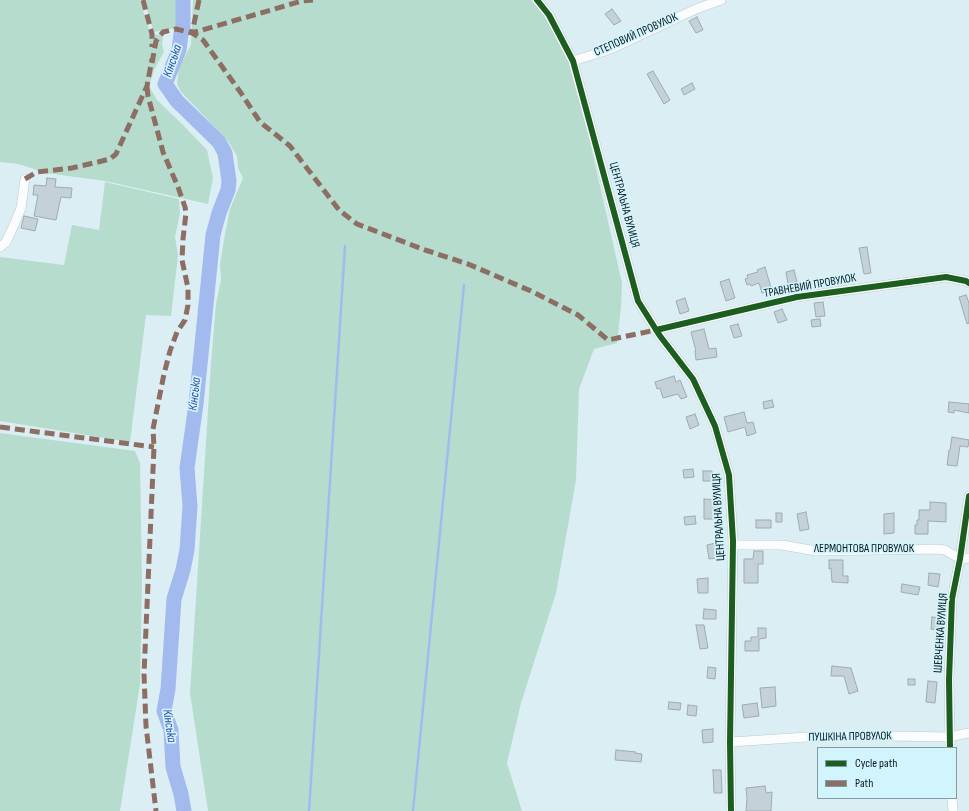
<!DOCTYPE html>
<meta charset="utf-8">
<style>
body{margin:0}
#map{position:relative;width:969px;height:811px;overflow:hidden;background:#dbeef3;font-family:"Sofia Sans Condensed",sans-serif}
canvas{display:block}
.legend{position:absolute;left:817px;top:747px;width:140px;height:52px;box-sizing:border-box;background:#d1f4fd;border:1px solid #819ca2;margin:0;padding:5px 7px;list-style:none;font-size:12px;color:#0a171a}
.legend li{display:flex;align-items:center;gap:8px;height:20px}
.legend b{width:20px;border:1px solid #819ca2}
</style>
<div id="map">
<canvas width="969" height="811"></canvas>
<ul class="legend">
<li><b style="height:5px;background:#1b5e20"></b>Cycle path</li>
<li><b style="height:5px;background:#8d6e63"></b>Path</li>
</ul>
</div>
<script>
const context = document.querySelector('canvas').getContext('2d');
context.lineJoin = 'round';
function paint(path, color) { context.fillStyle = color; context.fill(path, 'evenodd'); }
const shape = rows => new Path2D(rows.map(r => 'M' + r).join(''));
function strokePath(path, color, width, dash) { context.strokeStyle = color; context.lineWidth = width; context.lineCap = dash ? 'butt' : 'round'; context.setLineDash(dash || []); context.stroke(path); }
function drawText(font, color, halo, rows, align = 'center') {
  context.font = font + ' "Sofia Sans Condensed",sans-serif'; context.lineWidth = 3.5; context.setLineDash([]); context.textBaseline = 'middle'; context.strokeStyle = halo; context.fillStyle = color; for (const [text, x, y, turn = 0] of rows) {
    context.save(); context.translate(x, y); context.rotate((+turn || 0) * Math.PI / 180); context.textAlign = isNaN(turn) ? turn : align; if (halo) context.strokeText(text, 0, 0); context.fillText(text, 0, 0); context.restore();
  }
}
paint(shape([
 [0,0,140,0,150,34,163,35,162,44,164,52,155,68,149,86,157,100,183,125,207,150,213,178,208,204,105,181,46,173,19,164,0,162],
 [144,0,179,0,181,27,154,32],
 [193,0,531,0,546,18,569,62,578,89,622,283,621,307,617,343,594,349,579,389,576,480,556,593,521,703,507,763,522,811,208,811,190,693,211,363,216,304,221,280,220,264,225,234,230,209,243,178,238,168,237,156,228,141,181,92,177,84,179,68,191,45],
 [105,182,179,199,180,213,175,237,178,255,171,316,146,315,130,442,0,421,0,257,64,265,72,225,99,230],
 [0,433,135,451,140,463,142,584,140,684,120,811,0,811]
]), '#b6dcce');
strokePath(shape([
 [309,811,345,246],
 [413,811,464,285]
]), '#a3baef', 2.5);
strokePath(shape([
 [183,0,183,29,181,34,179,50,165,84,177,101,219,142,225,153,229,181,228,190,219,213,213,235,196,404,187,468,190,506,187,550,183,570,174,599,168,689,164,711,171,730,173,767,181,794,184,811]
]), '#a3baef', 15);
const building = shape([
 [612,9,621,21,614,25,605,14,612,9],
 [697,17,703,30,696,33,689,21,697,17],
 [653,71,670,100,664,104,647,74,653,71],
 [692,83,695,89,684,95,681,89,692,83],
 [47,178,56,179,55,187,72,188,71,198,61,197,56,220,34,216,38,195,33,195,34,185,46,186,47,178],
 [24,216,38,219,35,231,21,228,24,216],
 [867,247,871,273,864,274,859,248,867,247],
 [765,267,772,291,762,293,759,283,751,286,750,284,747,285,745,279,748,278,747,275,758,272,757,270,765,267],
 [794,270,797,282,788,284,786,272,794,270],
 [729,279,735,298,726,301,720,282,729,279],
 [966,295,969,303,969,323,967,324,959,297,966,295],
 [685,298,689,311,680,314,676,301,685,298],
 [823,302,825,316,816,317,814,303,823,302],
 [782,309,787,320,778,323,774,312,782,309],
 [820,319,821,326,812,327,811,320,820,319],
 [738,324,742,336,734,338,730,326,738,324],
 [704,329,709,349,716,348,717,357,696,360,695,351,696,351,691,332,704,329],
 [674,376,676,382,680,380,687,397,681,399,678,394,663,398,660,388,657,389,655,382,674,376],
 [772,400,774,407,764,409,763,402,772,400],
 [949,402,969,404,969,413,954,410,954,413,948,412,949,402],
 [744,412,747,423,753,422,756,433,747,436,745,427,728,432,724,417,744,412],
 [695,414,699,425,690,429,686,417,695,414],
 [952,437,969,440,968,447,960,446,957,466,947,465,949,450,950,450,952,437],
 [693,469,694,477,684,478,683,470,693,469],
 [703,471,712,471,712,481,703,481,703,471],
 [704,499,718,500,718,519,704,519,704,499],
 [930,502,946,503,946,522,928,521,928,534,915,534,915,525,917,525,917,520,919,520,919,510,930,510,930,502],
 [806,512,809,529,800,531,797,514,806,512],
 [776,513,782,513,782,522,776,522,776,513],
 [894,513,894,533,884,534,884,514,894,513],
 [695,516,696,524,685,525,684,517,695,516],
 [756,520,771,520,771,528,756,528,756,520],
 [716,543,716,548,723,547,725,557,709,559,707,545,716,543],
 [754,551,763,551,763,564,758,564,758,583,744,583,744,559,753,559,754,551],
 [829,560,843,560,843,576,848,576,848,583,832,582,831,568,829,569,829,560],
 [929,573,940,574,938,587,928,585,929,573],
 [708,578,708,593,698,593,697,579,708,578],
 [902,584,920,587,918,595,901,592,902,584],
 [704,609,716,610,716,619,703,619,704,609],
 [932,617,940,618,939,630,931,629,932,617],
 [696,625,704,625,708,648,700,649,696,625],
 [758,628,766,628,766,638,759,639,759,651,745,651,745,641,751,641,751,637,758,637,758,628],
 [832,666,851,668,858,691,849,694,844,676,831,676,832,666],
 [708,667,716,668,715,679,707,678,708,667],
 [908,679,915,679,915,685,908,685,908,679],
 [928,681,937,682,935,703,926,702,928,681],
 [775,687,776,706,762,708,760,688,775,687],
 [669,702,681,703,680,710,668,709,669,702],
 [757,703,759,716,744,718,742,705,757,703],
 [688,705,697,706,696,716,687,715,688,705],
 [713,729,713,742,703,743,702,730,713,729],
 [616,750,636,752,635,753,642,754,641,762,615,760,616,750],
 [713,770,721,770,722,793,714,793,713,770],
 [765,786,766,793,772,792,771,811,746,811,747,799,746,788,765,786]
]);
paint(building, '#c4d1d8');
strokePath(building, '#9eabb1', 1);
const street = shape([
 [537,0,549,15,573,61,638,301,660,336,693,379,715,426,729,475,733,541,730,742,731,811],
 [573,61,611,49,696,9,721,0],
 [0,247,6,242,14,225,21,208,25,179],
 [656,330,797,297,946,277,966,281,969,283],
 [733,545,782,545,816,551,936,549,945,550,960,559,969,558],
 [730,742,823,736,891,736,949,737,969,733],
 [950,748,949,680,952,599,960,559,969,496],
 [952,798,953,811]
]);
strokePath(street, '#bbcacd', 10);
strokePath(street, '#fafcfd', 9);
strokePath(shape([
 [143,0,152,34,152,47],
 [199,0,192,33,302,1,313,0],
 [152,63,156,41,163,32,176,29,192,33,203,40,241,93,260,122,290,146,339,210,357,224,425,250,468,264,531,291,578,315,608,340,656,330],
 [147,87,148,96,163,152,178,187,185,207,186,213,183,239,182,260,188,288,188,305,185,320,177,332,170,351,164,374,153,429,154,447,144,674,146,726,156,811],
 [25,179,37,172,72,168,98,162,110,159,116,154,147,86,152,59],
 [0,427,154,447]
]), '#8d6e63', 5, [10, 5]);
strokePath(shape([
 [537,0,549,15,573,61,638,301,660,336,693,379,715,426,729,475,733,541,730,742,731,811],
 [656,330,797,297,946,277,966,281,969,283],
 [950,748,949,680,952,599,960,559,969,496]
]), '#1b5e20', 6);
drawText('12px', '#0a171a', '#d1f4fd', [
 ["СТЕПОВИЙ ПРОВУЛОК",636,35,-24],
 ["ЦЕНТРАЛЬНА ВУЛИЦЯ",624,205,75],
 ["ТРАВНЕВИЙ ПРОВУЛОК",810,286,-10],
 ["ЦЕНТРАЛЬНА ВУЛИЦЯ",719,517,-93],
 ["ЛЕРМОНТОВА ПРОВУЛОК",864,549],
 ["ШЕВЧЕНКА ВУЛИЦЯ",941,633,-86],
 ["ПУШКІНА ПРОВУЛОК",850,737,-1]
]);
drawText('italic 13px', '#33489d', '#d1f4fd', [
 ["Кінська",173,61,-71],
 ["Кінська",195,394,-84],
 ["Кінська",169,726,81]
]);
</script>
